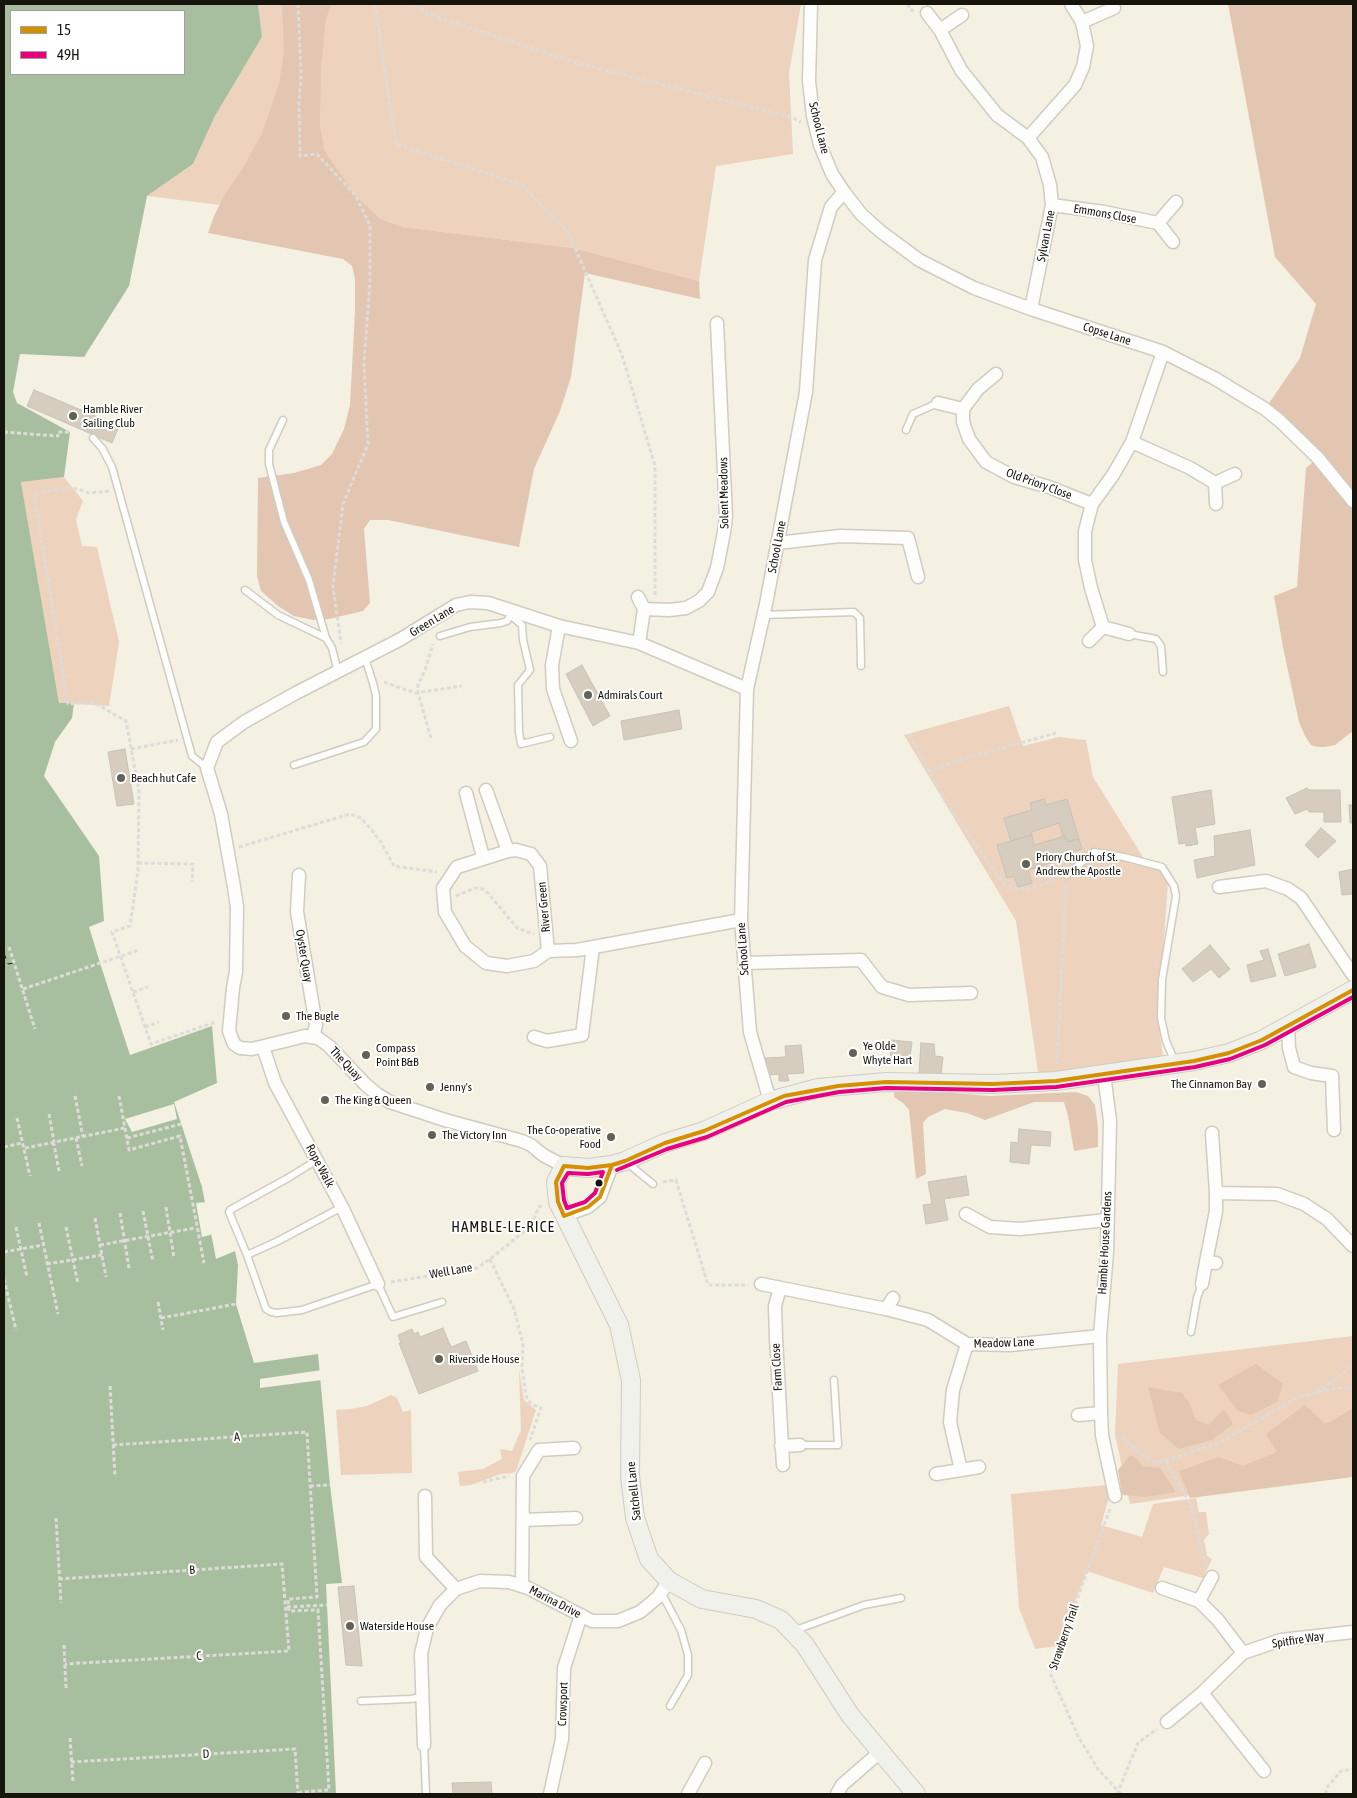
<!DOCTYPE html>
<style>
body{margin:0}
#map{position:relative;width:1357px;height:1798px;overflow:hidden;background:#f4f0e2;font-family:"Asap Condensed",sans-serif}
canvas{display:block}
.frame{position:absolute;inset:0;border:5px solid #16140b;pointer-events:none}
.legend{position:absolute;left:10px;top:10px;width:175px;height:65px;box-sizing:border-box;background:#fff;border:1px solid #a2a19d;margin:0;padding:6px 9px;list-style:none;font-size:15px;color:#16140b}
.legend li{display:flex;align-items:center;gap:10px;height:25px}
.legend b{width:25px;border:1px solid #a2a19d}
</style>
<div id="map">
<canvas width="1357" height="1798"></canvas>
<div class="frame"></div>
<ul class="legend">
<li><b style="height:6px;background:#d59002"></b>15</li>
<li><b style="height:6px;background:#e5007d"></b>49H</li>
</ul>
</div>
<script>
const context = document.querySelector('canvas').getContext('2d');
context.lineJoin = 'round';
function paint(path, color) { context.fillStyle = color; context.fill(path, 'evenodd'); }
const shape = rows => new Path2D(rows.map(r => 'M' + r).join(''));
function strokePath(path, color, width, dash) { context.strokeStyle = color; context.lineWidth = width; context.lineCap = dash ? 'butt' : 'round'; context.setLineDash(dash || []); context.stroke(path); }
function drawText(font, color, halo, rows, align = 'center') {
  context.font = font + ' "Asap Condensed",sans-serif'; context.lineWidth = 4; context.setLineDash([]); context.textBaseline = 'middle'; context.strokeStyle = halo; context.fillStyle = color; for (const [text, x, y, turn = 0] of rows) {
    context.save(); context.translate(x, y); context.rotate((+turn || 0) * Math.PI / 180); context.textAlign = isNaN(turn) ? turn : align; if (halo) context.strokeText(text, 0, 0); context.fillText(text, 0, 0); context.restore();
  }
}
paint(shape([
 [258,4,801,4,789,73,793,154,716,166,699,281,573,248,147,196,193,164,215,116,262,37],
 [64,477,83,501,76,519,82,546,97,547,119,642,109,706,59,703,21,482],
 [1009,706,1023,746,1059,737,1086,740,1093,777,1146,862,1169,869,1158,1020,1164,1063,1039,1079,1016,921,904,735],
 [1353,1336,1353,1471,1130,1504,1115,1434,1118,1364],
 [519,1370,524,1400,536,1410,516,1471,513,1473,501,1474,471,1485,460,1486,458,1472,483,1469,502,1459,500,1449,512,1451,521,1430],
 [391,1395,397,1398,403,1412,411,1410,412,1473,341,1475,336,1410,351,1409,367,1406],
 [1107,1485,1109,1498,1101,1525,1142,1537,1153,1504,1196,1498,1199,1512,1206,1512,1209,1534,1204,1540,1207,1556,1212,1559,1203,1578,1164,1567,1153,1593,1087,1571,1057,1646,1035,1649,1019,1608,1011,1494]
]), '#edd2be');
paint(shape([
 [282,4,332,4,326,18,321,67,320,125,324,150,355,195,380,219,402,227,573,248,699,281,700,299,585,273,571,377,560,411,534,469,519,547,388,520,370,520,364,529,370,603,363,611,329,619,313,620,294,616,278,606,261,591,257,576,258,478,294,473,321,465,332,454,344,429,350,405,355,311,355,279,352,266,343,259,208,233,214,216,225,194,246,163,262,133,279,84,284,52],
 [1228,4,1353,4,1353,632,1352,639,1353,656,1353,731,1335,745,1325,747,1318,747,1311,745,1305,736,1299,722,1283,647,1274,596,1297,587,1306,468,1318,458,1265,409,1300,358,1316,304,1275,257],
 [895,1088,989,1096,1076,1092,1088,1096,1095,1105,1098,1128,1098,1147,1074,1151,1068,1116,1064,1102,1034,1102,985,1120,967,1113,945,1109,928,1117,923,1123,926,1174,916,1179,909,1110,903,1103,894,1097],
 [1256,1364,1283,1384,1277,1402,1251,1415,1238,1411,1218,1385],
 [1148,1387,1182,1393,1189,1402,1196,1420,1209,1425,1224,1409,1233,1424,1212,1440,1179,1449,1160,1433],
 [1305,1405,1324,1423,1330,1422,1353,1408,1353,1477,1190,1498,1179,1471,1219,1457,1243,1466,1277,1452,1266,1434],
 [1130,1455,1135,1457,1142,1466,1160,1468,1176,1492,1146,1497,1122,1495,1118,1470]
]), '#e3c6b1');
paint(shape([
 [4,4,258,4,262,37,215,116,193,164,147,196,129,286,84,357,20,354,13,392,17,403,70,432,64,477,21,482,59,703,74,703,72,718,55,742,44,776,99,856,104,921,89,927,100,963,130,1055,212,1026,217,1083,174,1102,202,1187,216,1259,235,1251,238,1265,236,1304,254,1363,318,1354,330,1485,342,1583,326,1584,336,1794,4,1794],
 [11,11,184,11,184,74,11,74]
]), '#a8bf9f');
paint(shape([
 [174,1104,177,1119,132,1132,125,1119],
 [207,1202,214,1234,202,1237,196,1203],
 [322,1370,322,1380,260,1388,260,1379]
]), '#f4f0e2');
strokePath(shape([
 [4,953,8,964,14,963]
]), '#103309', 1, [6, 5]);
const building = shape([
 [34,390,119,426,112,443,27,406,34,390],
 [582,665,610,716,593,726,566,674,582,665],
 [679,710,682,729,624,740,621,721,679,710],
 [125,749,134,804,117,806,108,752,125,749],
 [1307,788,1309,790,1340,790,1341,822,1324,822,1324,812,1309,812,1307,809,1295,814,1286,798,1307,788],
 [1211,790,1215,824,1195,828,1198,844,1186,846,1186,843,1179,844,1172,797,1211,790],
 [1044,799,1046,805,1067,799,1079,839,1067,842,1065,836,1063,836,1059,823,1031,832,1032,835,1011,841,1004,818,1032,810,1030,803,1044,799],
 [1349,805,1353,805,1353,823,1350,823,1349,805],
 [1321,828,1336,841,1318,858,1305,845,1321,828],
 [1250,830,1255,865,1197,878,1194,860,1215,856,1214,836,1250,830],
 [1032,835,1034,845,1065,836,1067,842,1079,839,1082,849,1068,853,1069,857,1028,870,1032,883,1018,887,1014,876,1007,878,997,845,1032,835],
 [1353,869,1353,894,1342,895,1339,872,1353,869],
 [1309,944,1316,967,1285,976,1278,954,1309,944],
 [1210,945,1230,969,1219,978,1211,969,1193,982,1182,969,1210,945],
 [1268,949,1276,976,1251,982,1247,965,1264,960,1260,951,1268,949],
 [891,1040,912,1042,909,1064,890,1062,891,1040],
 [921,1043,934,1044,935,1056,943,1057,941,1075,919,1073,921,1043],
 [801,1045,804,1073,787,1074,789,1081,779,1081,779,1074,769,1075,765,1058,786,1057,785,1046,801,1045],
 [1019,1129,1051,1132,1050,1146,1031,1145,1029,1164,1010,1162,1011,1142,1018,1143,1019,1129],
 [966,1176,969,1195,944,1199,948,1220,926,1224,923,1205,932,1204,928,1182,966,1176],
 [443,1328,451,1347,466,1341,478,1371,419,1394,399,1343,401,1343,398,1335,412,1329,414,1334,418,1332,420,1337,443,1328],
 [354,1586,362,1666,346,1665,338,1587,354,1586],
 [491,1782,492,1794,453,1794,452,1783,491,1782]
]);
paint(building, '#d6cdbf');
strokePath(building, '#c7c2b8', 1);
const lane = shape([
 [283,420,269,450,269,464,284,522,309,580,326,638],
 [906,430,913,414,938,403],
 [93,438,102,448,112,467,192,756,207,768],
 [245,590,278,615,326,638,332,648,338,672],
 [763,615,854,612,860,618,861,666],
 [511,616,522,625,523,640,530,670,518,685,519,732,521,744,550,737],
 [1129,634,1156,639,1161,646,1163,672],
 [440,636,470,627,501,623,507,621,511,614],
 [294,765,364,742,376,729,376,696,373,683,365,658],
 [1067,875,1094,852,1124,857,1162,867,1174,886,1176,896,1162,980,1161,1018,1166,1041,1175,1062],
 [317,1160,288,1178,230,1210,229,1212,247,1255,266,1309,271,1312,277,1313,302,1310,378,1284,393,1317,442,1302],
 [626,1162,653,1184],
 [247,1255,278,1241,342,1207],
 [1191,1332,1197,1298,1202,1284],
 [800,1445,838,1445,834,1380],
 [661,1592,681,1630,688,1655,688,1675,670,1706],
 [793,1631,864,1605,901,1598],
 [361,1701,410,1699,422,1697],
 [424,1745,426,1794]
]);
const street = shape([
 [811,4,809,81,813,116,820,145,832,174,844,192,861,214,880,231,919,260,974,288,1031,309,1163,352,1214,378,1265,409,1280,421,1318,458,1353,501],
 [1071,4,1082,22],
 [927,13,940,30],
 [962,15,940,30,961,70,997,115,1028,138,1042,157,1050,185,1052,205,1031,309],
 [1028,138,1075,85,1083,67,1087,46,1082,22,1114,8],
 [1052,205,1104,212,1158,223,1176,202],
 [1158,223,1173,242],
 [996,374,978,389,963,409,963,422,969,439,986,462,1014,477,1049,487,1092,504],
 [938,403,963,409],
 [1132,442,1190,468,1215,483,1216,504],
 [1215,483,1235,474],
 [777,543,840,536,908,538,918,577],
 [638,597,644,609,639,643],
 [644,609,669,610,686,608,699,601,708,592,717,568,724,532,726,517,717,323],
 [559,626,552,665,553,689,571,741],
 [1129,634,1103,627,1091,588,1085,560,1085,531,1092,504,1113,475,1132,442,1163,352],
 [1089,641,1103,627],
 [486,790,508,851],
 [466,793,483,857],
 [299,875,297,912,316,1025,313,1037],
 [1219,887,1266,881,1288,889,1301,898,1353,975],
 [548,951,540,866,531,854,516,850,508,851,457,867,443,888,445,912,465,946,486,963,507,966,534,961,548,951,577,950,741,920],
 [744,963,861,960,882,987,909,995,971,993],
 [1288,1026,1289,1048,1294,1067,1311,1073,1332,1076,1334,1130],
 [534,1037,547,1041,582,1035,593,947],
 [263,1047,275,1083,342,1207,378,1284],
 [1104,1074,1110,1121,1107,1252,1100,1336,1101,1413,1102,1435,1115,1496],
 [770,1101,750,1032,741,920,747,689,766,604,806,392,815,260,831,207,844,192],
 [1212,1133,1216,1193],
 [564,1166,543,1155,531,1145,522,1141,445,1120,390,1102,377,1094,366,1085,329,1046,318,1038,305,1036,252,1049,240,1048,234,1044,229,1031,233,988,236,972,237,907,234,887,221,814,207,768,217,742,244,722,296,693,401,639,456,605,470,602,488,603,559,626,639,643,747,689],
 [966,1214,990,1227,1020,1229,1107,1220],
 [564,1216,588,1207,600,1197,612,1165],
 [1216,1263,1206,1262,1216,1211,1216,1193,1277,1194,1304,1204,1327,1219,1353,1246],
 [761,1284,886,1309,928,1320,967,1344,1010,1345,1100,1336],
 [1202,1284,1206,1262],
 [780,1288,775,1306,776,1338,783,1465],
 [886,1309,893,1298],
 [967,1344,953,1390,950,1422,961,1470,979,1467],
 [1078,1415,1101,1413],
 [781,1446,800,1445],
 [936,1474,961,1470],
 [425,1496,426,1557,456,1589],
 [523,1520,576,1518],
 [522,1586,523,1476,539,1450,574,1448],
 [1162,1588,1199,1601,1218,1620,1243,1653],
 [1199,1601,1212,1577],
 [1202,1693,1264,1771],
 [1167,1722,1202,1693,1243,1653,1281,1640,1353,1632],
 [424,1745,421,1654,427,1628,440,1605,456,1589,480,1581,509,1582,528,1588,592,1621,618,1621,640,1612,658,1597,669,1581],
 [550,1794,562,1739,564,1668,581,1615],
 [688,1794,705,1763],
 [837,1794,842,1785,880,1752]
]);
const secondary = shape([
 [916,1794,850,1715,805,1645,781,1620,756,1609,702,1599,669,1581,649,1559,635,1518,630,1476,631,1380,619,1325,558,1202,556,1182,564,1166,588,1168,612,1165,625,1161,665,1143,704,1131,770,1101,818,1088,886,1082,993,1084,1056,1081,1194,1061,1229,1053,1262,1040,1353,990]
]);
strokePath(lane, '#cfccc1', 9);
strokePath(street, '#cfccc1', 15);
strokePath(secondary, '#cfccc1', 20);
strokePath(shape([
 [298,4,301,76,299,103,300,156,317,154,355,195,370,225,370,282,364,363,368,444,343,504,333,586,341,643],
 [375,4,396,144,522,185,568,232,622,355,655,466,655,598],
 [415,4,428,14,574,62,791,117,801,122],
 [908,4,910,10,915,11],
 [4,432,58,436,58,432,70,432],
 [109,491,89,493,78,489,69,488,34,493,68,704,93,702,126,721,139,791,138,870,130,926,112,932,151,1044,216,1022],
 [384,682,415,693,462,686],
 [909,734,944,799,1002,882,1012,888,1030,889,1058,878],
 [431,738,418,693,418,685,425,670,433,644],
 [131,749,178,740],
 [928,771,967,758,1056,733],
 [239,847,350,814,361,818,370,828,381,842,394,866,437,872],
 [138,863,193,864,192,882],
 [456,896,475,888,483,889,489,894,517,928,534,934],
 [9,947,35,1029],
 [23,989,139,950],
 [133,992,148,987],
 [145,1027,159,1022],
 [1057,1065,1066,884],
 [75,1096,83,1137],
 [119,1096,129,1150,180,1136,204,1263],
 [49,1114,54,1142],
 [17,1118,30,1176],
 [76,1138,82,1166],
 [127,1138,181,1124],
 [52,1145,54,1144,59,1171],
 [4,1147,22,1143],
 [25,1148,125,1128],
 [663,1182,676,1180,708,1285,748,1285],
 [166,1207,174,1258],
 [143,1211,153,1262],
 [120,1213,129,1268],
 [95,1218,106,1277],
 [39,1223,58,1314],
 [16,1227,27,1277],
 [66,1227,78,1284],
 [100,1245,195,1228],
 [4,1252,43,1245],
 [490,1259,514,1309,523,1344,522,1368,526,1396,531,1404,541,1408,530,1440],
 [47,1264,102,1255],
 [4,1279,16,1330],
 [391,1282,477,1268,490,1259,531,1226,539,1207,544,1205],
 [158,1302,163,1330],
 [161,1318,236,1304],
 [110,1386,115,1477],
 [1316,1392,1340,1376,1353,1364],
 [1115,1437,1122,1438,1145,1457,1156,1462,1171,1459,1221,1442,1298,1397,1336,1388,1353,1388],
 [113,1445,307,1432,317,1597,288,1599,289,1611,318,1610,329,1790,301,1792,301,1794],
 [1165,1460,1180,1485,1193,1510,1202,1553,1207,1565],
 [483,1482,509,1476],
 [310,1486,330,1485],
 [1110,1509,1050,1673,1078,1736,1098,1769,1121,1794],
 [56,1518,61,1603],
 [59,1579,282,1564,289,1651,65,1664],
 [287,1607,327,1605],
 [64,1645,66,1688],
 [70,1738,73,1782],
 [71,1762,295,1749,298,1794],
 [1117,1794,1138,1743,1157,1729],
 [1325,1794,1328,1786,1341,1771,1353,1769]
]), '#dedcd8', 3, [4, 2.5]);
strokePath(lane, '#fdfdfb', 6);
strokePath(street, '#fdfdfb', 12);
strokePath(secondary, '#f1f1ec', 18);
strokePath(shape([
 [612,1165,600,1197,588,1207,564,1216,558,1202,556,1182,564,1166,588,1168,612,1165],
 [612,1165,625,1161,665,1143,704,1131,784,1096,838,1086,886,1082,993,1084,1056,1081,1194,1061,1229,1053,1262,1040,1353,990]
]), '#d59002', 4);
strokePath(shape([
 [617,1170,667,1149,707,1137,786,1102,839,1092,886,1088,993,1090,1056,1087,1195,1067,1230,1059,1265,1045,1353,997],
 [603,1172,595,1193,585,1202,567,1208,564,1200,562,1183,568,1173,588,1174,603,1172]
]), '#e5007d', 4);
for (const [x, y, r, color] of [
 [73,416,5,"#646156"],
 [588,695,5,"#646156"],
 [121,778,5,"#646156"],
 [1026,864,5,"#646156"],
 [286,1016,5,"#646156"],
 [853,1053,5,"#646156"],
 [366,1055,5,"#646156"],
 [1262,1084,5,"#646156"],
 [430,1087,5,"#646156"],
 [325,1100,5,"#646156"],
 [432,1135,5,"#646156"],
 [611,1137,5,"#646156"],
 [599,1183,4.5,"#16140b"],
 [439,1359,5,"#646156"],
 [350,1626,5,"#646156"]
]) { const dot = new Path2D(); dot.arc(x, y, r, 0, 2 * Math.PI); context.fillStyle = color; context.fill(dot); strokePath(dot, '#fff', 2); }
drawText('12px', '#16140b', '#fff', [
 ["School Lane",819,128,76],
 ["Emmons Close",1105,214,10],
 ["Sylvan Lane",1046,236,-79],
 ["Copse Lane",1107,334,18],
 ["Old Priory Close",1039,484,20],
 ["Solent Meadows",724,493,-91],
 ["School Lane",777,547,-79],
 ["Green Lane",432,621,-31],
 ["River Green",544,907,-95],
 ["School Lane",743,949,-94],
 ["Oyster Quay",304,956,80],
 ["The Quay",346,1064,47],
 ["Rope Walk",320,1166,62],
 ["Hamble House Gardens",1105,1243,-87],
 ["Well Lane",451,1271,-10],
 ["Meadow Lane",1004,1343,-2],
 ["Farm Close",777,1367,-93],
 ["A",237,1437,-4],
 ["Satchell Lane",634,1491,-96],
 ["B",192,1570,-4],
 ["Marina Drive",555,1602,27],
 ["Strawberry Trail",1064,1637,-71],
 ["Spitfire Way",1298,1640,-9],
 ["C",199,1656,-3],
 ["Crowsport",563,1704,-88],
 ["D",206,1754,-3]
]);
drawText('12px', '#16140b', '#fff', [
 ["Hamble River",83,409],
 ["Sailing Club",83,423],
 ["Admirals Court",598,695],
 ["Beach hut Cafe",131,778],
 ["Priory Church of St.",1036,857],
 ["Andrew the Apostle",1036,871],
 ["The Bugle",296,1016],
 ["Ye Olde",863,1046],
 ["Whyte Hart",863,1060],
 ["Compass",376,1048],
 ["Point B&B",376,1062],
 ["The Cinnamon Bay",1252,1084,"right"],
 ["Jenny's",440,1087],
 ["The King & Queen",335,1100],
 ["The Co-operative",601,1130,"right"],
 ["Food",601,1144,"right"],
 ["The Victory Inn",442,1135],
 ["Riverside House",449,1359],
 ["Waterside House",360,1626]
], 'left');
context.letterSpacing = '1px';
drawText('15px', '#16140b', '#fff', [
 ["HAMBLE-LE-RICE",503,1227]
]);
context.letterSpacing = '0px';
</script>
